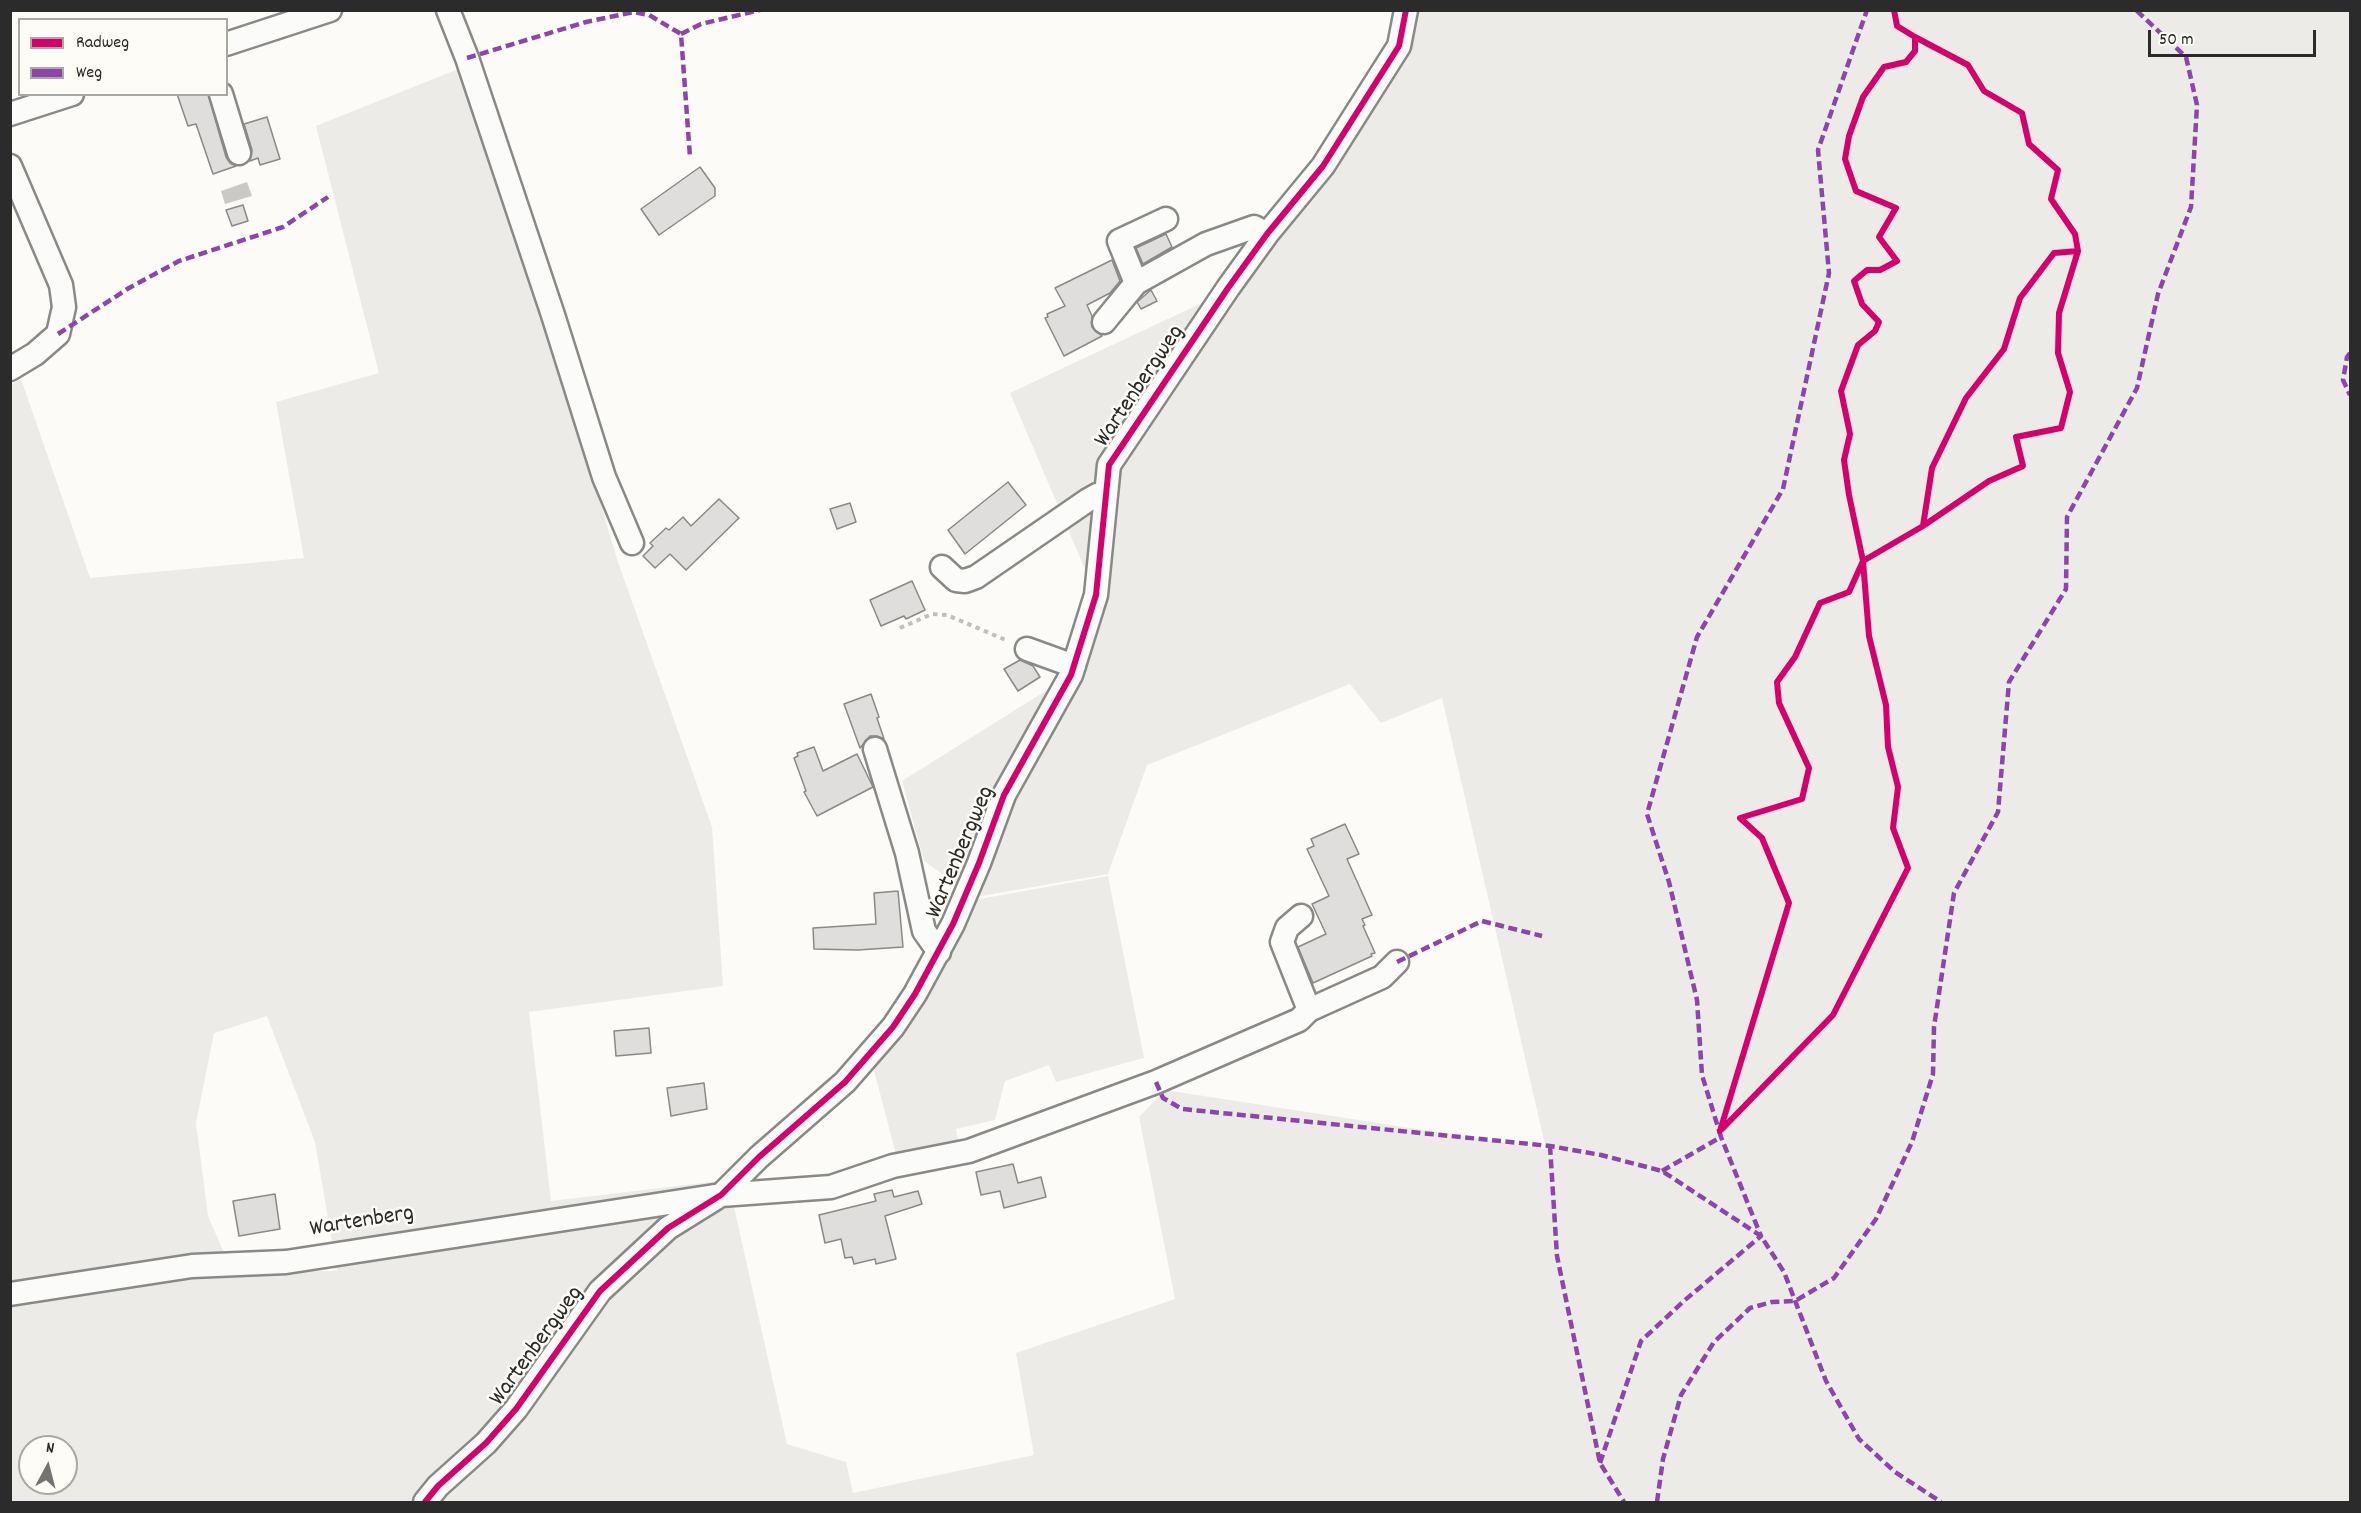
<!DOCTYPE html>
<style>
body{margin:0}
#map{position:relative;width:2361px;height:1513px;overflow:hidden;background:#fcfbf8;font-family:Dekko,sans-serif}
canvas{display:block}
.frame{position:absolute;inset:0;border:12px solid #2b2b2b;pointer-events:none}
.legend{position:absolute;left:18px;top:18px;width:210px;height:78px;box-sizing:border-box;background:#fdfcf7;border:2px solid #a9a8a5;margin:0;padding:8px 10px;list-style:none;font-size:18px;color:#2b2b2b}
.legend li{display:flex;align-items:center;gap:12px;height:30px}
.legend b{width:30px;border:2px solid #a9a8a5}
.north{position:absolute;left:18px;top:1435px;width:60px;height:60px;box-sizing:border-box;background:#fdfcf7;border:2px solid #a9a8a5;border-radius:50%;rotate:7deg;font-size:16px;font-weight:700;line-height:24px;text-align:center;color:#2b2b2b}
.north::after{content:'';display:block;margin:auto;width:21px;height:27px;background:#747473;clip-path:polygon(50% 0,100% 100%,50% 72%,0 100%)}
.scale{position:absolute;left:2148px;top:30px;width:168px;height:27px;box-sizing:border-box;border:3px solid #2b2b2b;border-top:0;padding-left:8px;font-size:18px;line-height:21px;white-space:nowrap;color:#2b2b2b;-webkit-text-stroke:4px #fdfcf7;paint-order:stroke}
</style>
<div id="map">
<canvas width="2361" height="1513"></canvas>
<div class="frame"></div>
<ul class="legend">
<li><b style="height:8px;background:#d6006c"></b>Radweg</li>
<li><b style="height:8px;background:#8e44ad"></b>Weg</li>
</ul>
<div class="north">N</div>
<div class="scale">50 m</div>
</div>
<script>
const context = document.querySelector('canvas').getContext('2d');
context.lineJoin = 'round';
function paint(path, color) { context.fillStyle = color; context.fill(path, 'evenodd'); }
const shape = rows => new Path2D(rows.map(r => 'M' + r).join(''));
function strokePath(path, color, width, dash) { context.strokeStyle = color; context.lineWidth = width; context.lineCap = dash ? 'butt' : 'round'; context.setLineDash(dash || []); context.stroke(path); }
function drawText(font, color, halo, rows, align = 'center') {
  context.font = font + ' Dekko,sans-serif'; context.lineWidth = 5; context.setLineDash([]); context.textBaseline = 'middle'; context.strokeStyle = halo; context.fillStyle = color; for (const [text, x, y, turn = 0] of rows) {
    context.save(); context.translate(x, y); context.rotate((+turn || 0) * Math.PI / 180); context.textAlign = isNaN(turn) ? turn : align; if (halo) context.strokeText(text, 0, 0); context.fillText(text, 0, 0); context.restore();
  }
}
paint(shape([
 [1406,11,2350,11,2350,1502,11,1502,11,385,21,379,90,578,304,558,276,402,379,373,316,126,461,68,545,319,618,562,712,827,723,986,529,1012,551,1201,728,1180,787,1444,846,1462,853,1493,1034,1455,1016,1353,1175,1299,1139,1117,1165,1090,1546,1149,1442,698,1381,723,1350,684,1147,765,1108,874,975,897,924,861,902,781,1071,675,1096,595,1010,393,1206,301,1323,166],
 [267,1016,315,1142,337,1271,232,1271,208,1216,196,1123,214,1033],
 [30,1447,66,1447,66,1483,30,1483],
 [1108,876,1144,1058,1056,1082,1049,1065,1005,1081,995,1120,956,1129,959,1145,897,1158,872,1063,974,900]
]), '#ecebe8');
paint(shape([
 [247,182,252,196,225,204,221,191]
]), '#cac9c6');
const building = shape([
 [177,94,208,94,226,157,230,163,236,166,213,174,196,124,188,126,177,94],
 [267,117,280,159,260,165,258,158,250,161,252,150,244,124,267,117],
 [700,167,715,188,715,196,659,235,641,209,700,167],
 [243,205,248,221,232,226,226,210,243,205],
 [1166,234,1172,247,1143,264,1136,248,1166,234],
 [1112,260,1120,281,1110,293,1087,305,1092,316,1092,327,1102,336,1064,356,1045,318,1048,317,1047,314,1065,306,1055,288,1112,260],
 [1151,290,1157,301,1141,309,1137,302,1151,290],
 [1008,482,1026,505,965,554,948,530,1008,482],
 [719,499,739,518,686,570,670,554,655,568,643,556,653,546,650,543,666,528,669,530,683,517,691,526,719,499],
 [850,503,856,522,837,529,830,509,850,503],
 [912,581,925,610,906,619,904,616,881,626,870,600,912,581],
 [1020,660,1033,666,1040,677,1018,691,1004,669,1020,660],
 [871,694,879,717,877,718,884,739,877,736,870,736,860,748,844,704,871,694],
 [814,747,823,771,857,754,873,787,817,816,804,792,806,791,794,758,798,756,797,753,814,747],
 [1345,824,1359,854,1347,859,1372,915,1362,919,1365,925,1363,926,1375,953,1371,954,1372,956,1313,983,1298,947,1326,934,1312,904,1329,896,1307,849,1314,846,1311,839,1345,824],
 [898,891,903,947,858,950,814,949,813,928,876,924,874,893,898,891],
 [649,1028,651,1053,616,1056,614,1031,649,1028],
 [704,1083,707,1109,671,1116,667,1088,704,1083],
 [1013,1164,1018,1183,1041,1177,1046,1197,1004,1208,1000,1191,981,1195,976,1172,1013,1164],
 [892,1190,894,1197,918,1191,922,1204,885,1216,896,1259,876,1264,875,1259,854,1264,852,1257,845,1258,841,1239,825,1243,819,1215,876,1201,874,1194,892,1190],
 [275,1194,280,1229,239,1236,233,1201,275,1194]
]);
paint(building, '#dfdedc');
strokePath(building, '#898987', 1.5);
const minor = shape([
 [448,10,467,58,553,315,604,477,632,543],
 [226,44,330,10],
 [221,94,239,153],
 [10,114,72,94],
 [10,166,61,285,64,307,58,334,35,354,10,369],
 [1136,283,1119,241,1166,219],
 [1104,322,1136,283,1206,244,1254,227,1267,234],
 [942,567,956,580,965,581,976,577,1088,500,1097,495,1105,494],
 [1027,649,1074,666],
 [875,749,907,853,924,931,939,952],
 [1301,916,1287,928,1282,942,1309,1010],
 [10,1294,192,1266,286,1262,721,1195,831,1187,893,1166,969,1151,1156,1082,1299,1020,1309,1010,1382,977,1397,962],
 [425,1502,438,1486,486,1443,516,1409,600,1291,668,1228,721,1195,759,1157,845,1082,893,1027,915,994,953,924,979,863,1004,795,1071,675,1096,595,1109,465,1228,288,1267,234,1323,166,1399,46,1406,10]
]);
strokePath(minor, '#898987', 27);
strokePath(shape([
 [900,628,932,614,947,615,1008,641]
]), '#c0bfbc', 4, [4.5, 4.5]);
strokePath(minor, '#fbfbf9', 22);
strokePath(shape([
 [681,34,701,24,760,10],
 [467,58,586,22,634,12,649,15,681,34,690,157],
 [58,334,129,288,179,261,283,227,328,197],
 [2350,353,2347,357,2343,380,2350,395],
 [1397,962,1482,921,1542,936],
 [1156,1082,1163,1098,1182,1109,1550,1146,1601,1155,1662,1171,1761,1236,1784,1272,1826,1381,1859,1439,1895,1472,1941,1502],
 [1550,1146,1557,1256,1600,1463,1624,1502],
 [1662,1171,1721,1137,1702,1075,1697,1000,1669,882,1647,814,1697,637,1783,489,1829,273,1818,150,1867,10],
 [1600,1463,1641,1341,1685,1300,1761,1236,1721,1137],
 [1657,1502,1663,1459,1681,1395,1714,1342,1750,1308,1772,1302,1795,1301,1834,1278,1876,1219,1912,1142,1933,1074,1934,1027,1954,893,1998,812,2009,682,2066,589,2067,517,2137,388,2158,294,2191,207,2197,105,2186,57,2136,10]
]), '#8e44ad', 4.5, [9, 4.5]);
strokePath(shape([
 [1923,526,1989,481,2023,466,2016,437,2061,428,2070,392,2058,353,2059,313,2078,251],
 [1722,1129,1833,1015,1908,868,1893,828,1898,787,1888,747,1886,705,1869,636,1863,561,1923,526,1932,468,1966,398,2004,349,2020,298,2054,253,2078,251,2075,234,2051,199,2058,170,2029,144,2022,113,1984,91,1968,65,1915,37],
 [1720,1131,1789,903,1762,838,1740,818,1802,799,1809,768,1779,703,1777,682,1795,657,1820,603,1849,592,1863,561,1849,495,1844,460,1850,434,1841,391,1858,345,1875,331,1879,322,1862,304,1854,281,1867,270,1880,270,1897,261,1879,237,1896,208,1856,191,1845,159,1849,136,1863,97,1884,67,1906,62,1915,51,1915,37,1897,26,1894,10],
 [425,1502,438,1486,486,1443,516,1409,600,1291,668,1228,721,1195,759,1157,845,1082,893,1027,915,994,953,924,979,863,1004,795,1071,675,1096,595,1109,465,1228,288,1267,234,1323,166,1399,46,1406,10]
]), '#d6006c', 6);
drawText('24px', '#2b2b2b', '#fdfcf7', [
 ["Wartenbergweg",1141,387,-56],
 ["Wartenbergweg",962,853,-67],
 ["Wartenberg",362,1223,-9],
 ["Wartenbergweg",538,1347,-54]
]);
</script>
